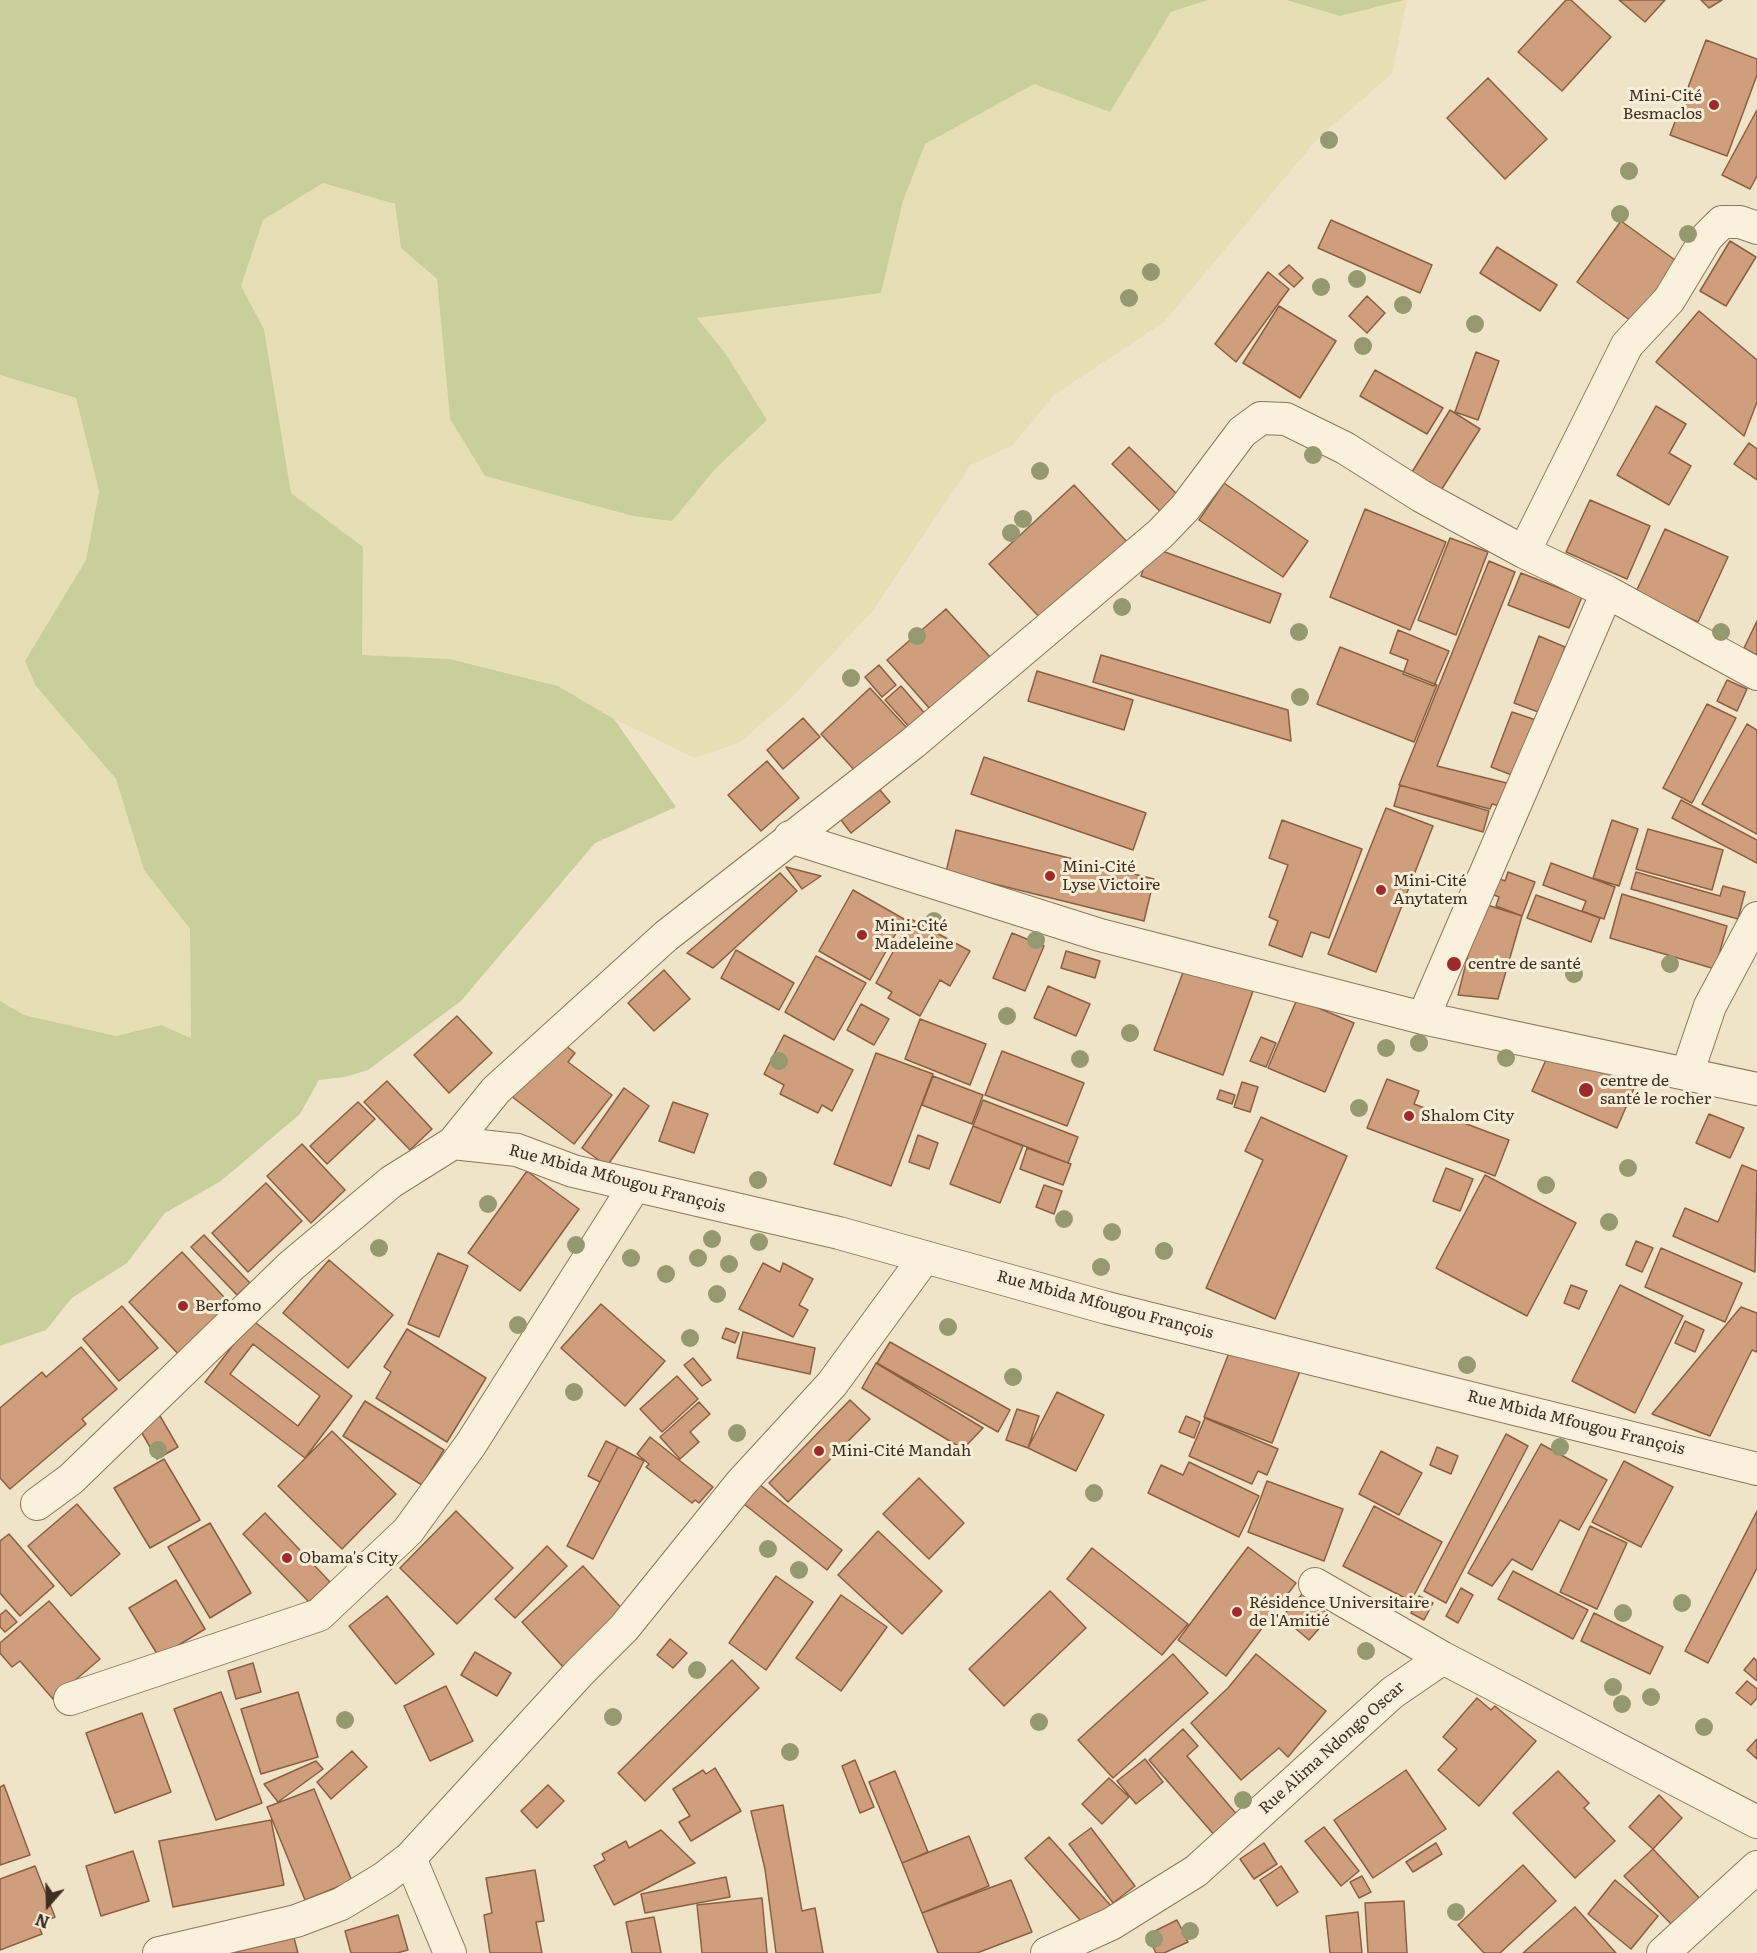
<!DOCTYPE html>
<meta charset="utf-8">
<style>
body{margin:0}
#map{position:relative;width:1757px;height:1953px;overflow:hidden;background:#f0e4c8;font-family:Literata,serif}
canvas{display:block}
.north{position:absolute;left:18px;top:1875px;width:60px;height:60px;-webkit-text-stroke:4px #f7eed8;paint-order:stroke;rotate:200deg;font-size:16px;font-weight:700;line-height:24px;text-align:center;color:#3d2e20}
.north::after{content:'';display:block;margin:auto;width:21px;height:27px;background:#3d2e20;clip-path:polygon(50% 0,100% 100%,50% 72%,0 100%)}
</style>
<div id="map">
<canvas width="1757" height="1953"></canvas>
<div class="north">N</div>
</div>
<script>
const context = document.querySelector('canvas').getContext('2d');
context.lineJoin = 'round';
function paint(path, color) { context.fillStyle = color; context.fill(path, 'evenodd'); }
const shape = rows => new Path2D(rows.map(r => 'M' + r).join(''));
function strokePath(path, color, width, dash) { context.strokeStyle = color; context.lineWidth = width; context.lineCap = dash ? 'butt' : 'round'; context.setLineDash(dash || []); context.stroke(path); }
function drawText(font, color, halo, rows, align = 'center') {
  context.font = font + ' Literata,serif'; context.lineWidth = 6; context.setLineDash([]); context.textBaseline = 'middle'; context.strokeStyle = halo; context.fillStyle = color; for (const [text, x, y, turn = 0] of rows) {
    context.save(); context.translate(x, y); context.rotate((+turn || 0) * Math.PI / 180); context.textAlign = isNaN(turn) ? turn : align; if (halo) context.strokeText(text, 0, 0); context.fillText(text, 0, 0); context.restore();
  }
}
paint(shape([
 [1208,0,1286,0,1340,16,1407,0,1392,74,1319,137,1164,322,1054,395,1013,445,971,465,871,613,790,699,739,743,695,758,614,719,558,686,450,659,362,655,363,547,291,493,264,329,241,286,263,220,323,183,395,204,401,248,437,279,450,419,485,476,633,516,701,487,716,468,725,353,696,318,881,293,903,201,924,144,1034,84,1110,112,1171,12],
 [0,375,76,398,99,491,86,560,25,662,35,685,116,779,144,870,190,929,191,1038,160,1025,116,1036,24,1015,0,1001]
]), '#e6deb5');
paint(shape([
 [0,0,1208,0,1171,12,1110,112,1034,84,925,144,903,201,881,293,697,318,725,353,767,420,716,468,672,521,633,516,485,476,450,419,437,279,401,248,395,204,323,183,263,220,241,286,264,329,291,493,363,547,362,655,450,659,558,686,614,719,676,807,595,843,461,1001,368,1070,345,1077,319,1080,300,1114,221,1181,165,1213,127,1263,72,1298,46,1330,0,1346,0,1001,24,1015,116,1036,161,1025,191,1038,190,929,144,870,116,779,35,685,25,661,86,560,99,491,76,398,0,375],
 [1286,0,1405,0,1340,16]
]), '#c9cf9b');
const building = shape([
 [1566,0,1571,0,1611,37,1562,91,1518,52,1566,0],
 [1619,0,1665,0,1645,22,1619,0],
 [1701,0,1722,0,1709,8,1701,0],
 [1706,40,1757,59,1757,75,1727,156,1670,135,1706,40],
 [1488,78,1547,139,1505,179,1447,118,1488,78],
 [1757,110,1757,176,1750,189,1722,175,1757,110],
 [1331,220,1432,265,1420,293,1318,248,1331,220],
 [1621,221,1682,265,1638,326,1577,282,1621,221],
 [1730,241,1756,257,1726,306,1700,291,1730,241],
 [1497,247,1557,285,1540,311,1480,273,1497,247],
 [1289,265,1303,278,1294,287,1279,274,1289,265],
 [1268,272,1289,289,1236,362,1215,344,1268,272],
 [1367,296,1385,313,1367,333,1349,316,1367,296],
 [1279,306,1336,341,1300,398,1243,363,1279,306],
 [1699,311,1757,360,1757,402,1744,436,1656,362,1699,311],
 [1476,352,1499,361,1478,420,1455,412,1476,352],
 [1375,370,1443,408,1427,434,1360,396,1375,370],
 [1656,406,1686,424,1669,453,1691,466,1669,505,1617,475,1656,406],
 [1450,410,1480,429,1438,495,1409,477,1450,410],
 [1749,443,1757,449,1757,480,1734,464,1749,443],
 [1129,447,1183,500,1166,517,1112,464,1129,447],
 [1224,483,1308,541,1283,577,1199,520,1224,483],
 [1074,485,1129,544,1045,623,989,564,1074,485],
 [1590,500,1650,526,1627,579,1566,552,1590,500],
 [1365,509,1446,542,1410,630,1330,597,1365,509],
 [1665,529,1728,557,1698,622,1635,594,1665,529],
 [1450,538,1488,552,1456,635,1418,620,1450,538],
 [1151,547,1281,594,1270,623,1141,576,1151,547],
 [1489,561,1515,572,1437,766,1515,785,1508,808,1492,804,1490,809,1399,785,1489,561],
 [1521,573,1582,597,1569,628,1508,605,1521,573],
 [946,609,990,657,930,709,887,660,946,609],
 [1757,621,1757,655,1744,648,1757,621],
 [1398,630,1449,651,1434,686,1403,674,1408,660,1390,653,1398,630],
 [1539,636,1565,647,1541,713,1514,703,1539,636],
 [1340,647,1437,685,1414,742,1317,704,1340,647],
 [1101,655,1288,710,1291,741,1093,682,1101,655],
 [879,665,896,685,882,697,865,677,879,665],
 [1037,671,1133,700,1124,730,1028,701,1037,671],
 [1727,680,1747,689,1737,711,1717,701,1727,680],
 [901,686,927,716,912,730,885,700,901,686],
 [870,688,907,728,858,774,821,734,870,688],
 [1707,704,1736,718,1692,803,1663,788,1707,704],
 [1512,712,1539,721,1517,777,1491,767,1512,712],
 [803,718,820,737,783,769,767,750,803,718],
 [1747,724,1757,730,1757,834,1702,804,1747,724],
 [984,757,1146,813,1133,850,971,794,984,757],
 [767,761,799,798,761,831,728,795,767,761],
 [1400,785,1489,811,1483,832,1394,806,1400,785],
 [880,790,890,802,851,833,841,820,880,790],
 [1681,800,1757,840,1757,863,1672,818,1681,800],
 [1386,808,1433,826,1376,972,1328,954,1386,808],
 [1282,820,1362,849,1329,938,1311,932,1302,957,1269,945,1278,921,1269,917,1288,865,1269,858,1282,820],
 [1612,820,1638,829,1619,886,1593,878,1612,820],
 [1648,829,1723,850,1712,890,1636,869,1648,829],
 [956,830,1154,879,1144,921,946,872,956,830],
 [1551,863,1615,887,1604,919,1582,911,1586,901,1543,885,1551,863],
 [786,867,821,876,802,889,786,867],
 [1508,872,1535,882,1522,916,1496,906,1499,897,1484,891,1490,875,1505,881,1508,872],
 [1636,872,1720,896,1723,886,1745,892,1738,919,1631,889,1636,872],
 [780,873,797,891,713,968,687,953,780,873],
 [853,890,904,919,870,980,819,951,853,890],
 [1622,894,1727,926,1715,969,1610,938,1622,894],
 [1536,895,1600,918,1591,942,1527,918,1536,895],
 [1481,903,1522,916,1498,999,1458,995,1481,903],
 [911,919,970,951,950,986,940,980,920,1016,888,998,892,992,876,983,911,919],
 [1012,933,1044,946,1025,991,993,978,1012,933],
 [736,950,794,983,779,1010,721,978,736,950],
 [1066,951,1100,961,1095,978,1061,968,1066,951],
 [816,956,866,983,834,1040,785,1012,816,956],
 [1185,967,1253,991,1223,1075,1154,1050,1185,967],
 [664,970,690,999,654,1031,628,1003,664,970],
 [1048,986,1090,1004,1076,1036,1034,1018,1048,986],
 [1297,999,1354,1023,1325,1092,1268,1068,1297,999],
 [861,1004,889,1019,874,1045,847,1030,861,1004],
 [457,1016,492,1053,449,1093,414,1055,457,1016],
 [920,1019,986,1044,970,1085,905,1059,920,1019],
 [784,1035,853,1070,832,1111,822,1105,818,1113,780,1094,784,1085,764,1074,784,1035],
 [1261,1037,1276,1043,1266,1067,1250,1061,1261,1037],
 [556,1038,575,1053,568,1062,612,1095,574,1144,511,1096,556,1038],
 [1554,1042,1638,1079,1617,1128,1532,1091,1554,1042],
 [1002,1051,1084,1083,1067,1126,985,1095,1002,1051],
 [876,1053,933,1074,891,1186,834,1164,876,1053],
 [933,1076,983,1095,972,1124,922,1105,933,1076],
 [1387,1079,1419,1091,1414,1104,1509,1140,1495,1176,1367,1128,1387,1079],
 [387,1081,432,1129,410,1150,364,1102,387,1081],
 [1242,1082,1258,1087,1250,1112,1234,1107,1242,1082],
 [624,1088,649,1106,607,1166,582,1148,624,1088],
 [1220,1090,1235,1095,1232,1104,1217,1099,1220,1090],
 [983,1100,1078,1137,1068,1163,973,1126,983,1100],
 [358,1102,375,1119,327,1164,310,1146,358,1102],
 [673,1102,708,1114,694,1153,659,1141,673,1102],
 [1709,1114,1744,1128,1730,1158,1696,1143,1709,1114],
 [1261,1117,1347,1156,1275,1319,1206,1288,1263,1160,1245,1151,1261,1117],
 [973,1126,1023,1146,1000,1203,950,1184,973,1126],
 [918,1135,938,1143,929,1169,909,1162,918,1135],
 [302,1144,345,1190,311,1223,267,1176,302,1144],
 [1027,1148,1071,1164,1063,1185,1020,1169,1027,1148],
 [1742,1165,1757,1171,1755,1272,1673,1236,1685,1208,1718,1222,1742,1165],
 [1446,1168,1473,1179,1460,1211,1433,1201,1446,1168],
 [527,1171,579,1209,520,1291,468,1253,527,1171],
 [1485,1175,1576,1223,1527,1316,1436,1268,1485,1175],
 [266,1183,302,1221,248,1272,212,1233,266,1183],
 [1044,1185,1062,1191,1054,1214,1036,1207,1044,1185],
 [204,1235,250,1283,237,1295,191,1247,204,1235],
 [1636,1241,1653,1248,1642,1272,1626,1265,1636,1241],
 [1661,1248,1742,1283,1725,1322,1645,1287,1661,1248],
 [182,1252,237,1311,184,1360,129,1302,182,1252],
 [438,1253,468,1266,439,1337,408,1324,438,1253],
 [329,1260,393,1315,348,1368,283,1313,329,1260],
 [763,1263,780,1272,783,1263,813,1279,799,1305,808,1310,793,1337,739,1309,763,1263],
 [1571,1285,1587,1291,1579,1309,1564,1303,1571,1285],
 [1620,1285,1683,1316,1635,1413,1572,1381,1620,1285],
 [601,1304,665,1361,625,1406,561,1348,601,1304],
 [122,1306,158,1348,119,1381,83,1339,122,1306],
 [1741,1307,1757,1313,1757,1352,1752,1350,1710,1436,1652,1414,1741,1307],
 [252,1320,352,1396,305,1458,205,1382,252,1320],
 [253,1344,320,1396,298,1426,230,1374,253,1344],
 [1685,1321,1704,1330,1695,1352,1675,1343,1685,1321],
 [726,1328,739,1333,735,1343,722,1338,726,1328],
 [407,1329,486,1378,447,1442,376,1398,391,1372,384,1367,407,1329],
 [743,1332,815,1348,810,1374,737,1358,743,1332],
 [1234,1340,1302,1366,1272,1443,1204,1417,1234,1340],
 [890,1342,1010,1410,998,1432,877,1363,890,1342],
 [81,1347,117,1389,82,1419,86,1424,10,1489,0,1478,0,1408,42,1372,46,1377,81,1347],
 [693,1358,711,1380,702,1386,684,1365,693,1358],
 [876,1363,983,1428,963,1449,862,1388,876,1363],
 [677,1376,698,1399,662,1432,640,1409,677,1376],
 [1057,1392,1104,1415,1076,1471,1028,1448,1057,1392],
 [850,1400,870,1419,788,1502,769,1483,850,1400],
 [365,1401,444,1450,422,1485,343,1436,365,1401],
 [699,1402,710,1414,690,1432,699,1442,680,1459,660,1437,699,1402],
 [1017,1409,1039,1416,1028,1448,1006,1440,1017,1409],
 [160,1416,178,1447,157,1459,139,1428,160,1416],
 [1186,1416,1200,1422,1194,1438,1179,1432,1186,1416],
 [1205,1418,1278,1449,1267,1475,1258,1471,1252,1484,1189,1456,1205,1418],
 [332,1431,396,1494,342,1549,278,1486,332,1431],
 [1506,1434,1528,1446,1446,1603,1424,1591,1506,1434],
 [650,1437,713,1487,699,1503,695,1500,692,1503,646,1467,649,1464,637,1454,650,1437],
 [606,1441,618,1447,600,1482,588,1476,606,1441],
 [1541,1444,1607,1480,1579,1530,1560,1520,1532,1570,1512,1559,1492,1586,1468,1573,1541,1444],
 [618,1447,644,1461,593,1559,567,1546,618,1447],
 [1437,1447,1458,1456,1451,1474,1430,1465,1437,1447],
 [1381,1451,1422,1473,1399,1515,1359,1494,1381,1451],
 [164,1459,200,1520,150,1548,114,1488,164,1459],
 [1624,1461,1673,1487,1641,1547,1592,1522,1624,1461],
 [1189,1462,1259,1496,1239,1537,1148,1493,1161,1465,1183,1475,1189,1462],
 [919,1478,964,1523,929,1559,883,1514,919,1478],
 [1267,1481,1343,1509,1324,1561,1248,1532,1267,1481],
 [759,1484,842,1550,827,1570,744,1504,759,1484],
 [77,1504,120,1554,71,1596,28,1546,77,1504],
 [1374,1506,1442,1542,1411,1601,1343,1566,1374,1506],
 [456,1511,513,1568,457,1624,400,1568,456,1511],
 [1757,1511,1757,1568,1708,1663,1685,1651,1757,1511],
 [265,1513,330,1582,309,1602,243,1534,265,1513],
 [210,1523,251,1593,210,1618,168,1547,210,1523],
 [1590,1526,1627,1543,1597,1609,1560,1592,1590,1526],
 [878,1531,942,1591,902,1634,838,1575,878,1531],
 [9,1534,54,1586,20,1616,0,1593,0,1541,9,1534],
 [547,1546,567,1566,515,1618,495,1599,547,1546],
 [1248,1547,1296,1583,1226,1676,1178,1640,1248,1547],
 [1092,1548,1188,1624,1162,1655,1067,1579,1092,1548],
 [583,1566,625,1612,564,1668,522,1622,583,1566],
 [1513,1571,1588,1610,1573,1639,1498,1599,1513,1571],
 [776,1576,813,1602,766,1670,729,1643,776,1576],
 [176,1580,205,1629,159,1657,129,1608,176,1580],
 [1461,1588,1473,1595,1458,1623,1446,1616,1461,1588],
 [1050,1591,1086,1628,1004,1706,969,1669,1050,1591],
 [1303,1593,1330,1616,1309,1640,1282,1617,1303,1593],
 [841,1595,887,1627,841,1691,796,1658,841,1595],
 [387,1596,434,1654,396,1684,349,1626,387,1596],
 [1419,1596,1433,1603,1424,1620,1411,1613,1419,1596],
 [49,1601,100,1659,53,1699,20,1661,12,1667,0,1653,0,1643,49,1601],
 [6,1610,17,1622,5,1632,0,1627,0,1615,6,1610],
 [1594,1613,1663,1647,1650,1674,1581,1641,1594,1613],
 [670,1639,687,1653,673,1668,657,1655,670,1639],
 [475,1652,511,1673,497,1696,461,1675,475,1652],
 [1173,1654,1208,1693,1113,1778,1078,1740,1173,1654],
 [1256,1654,1326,1711,1288,1757,1279,1748,1241,1780,1191,1723,1228,1688,1256,1654],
 [1754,1658,1757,1661,1757,1681,1744,1670,1754,1658],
 [732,1660,759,1688,645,1801,618,1773,732,1660],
 [253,1663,261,1692,236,1699,228,1671,253,1663],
 [1747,1681,1757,1689,1757,1698,1751,1705,1736,1693,1747,1681],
 [446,1686,473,1741,430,1761,404,1706,446,1686],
 [221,1692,262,1803,216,1820,174,1709,221,1692],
 [298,1692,318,1757,261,1774,241,1709,298,1692],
 [1477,1698,1491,1710,1495,1706,1536,1741,1479,1806,1438,1770,1457,1749,1443,1737,1477,1698],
 [142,1713,171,1792,115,1813,86,1733,142,1713],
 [1183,1729,1198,1746,1187,1756,1239,1817,1216,1837,1149,1760,1183,1729],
 [1757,1739,1757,1759,1747,1750,1757,1739],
 [352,1751,367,1767,331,1799,317,1782,352,1751],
 [1145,1759,1163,1782,1136,1804,1117,1781,1145,1759],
 [855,1760,874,1807,860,1813,842,1766,855,1760],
 [316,1761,323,1769,278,1802,264,1784,316,1761],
 [715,1768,741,1811,691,1841,679,1822,690,1816,673,1789,703,1770,706,1774,715,1768],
 [1406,1770,1446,1829,1373,1878,1334,1820,1406,1770],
 [895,1771,928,1852,902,1863,869,1782,895,1771],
 [1558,1771,1589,1803,1584,1808,1615,1841,1575,1878,1513,1813,1558,1771],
 [1109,1778,1129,1797,1102,1824,1082,1804,1109,1778],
 [4,1785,30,1855,0,1865,0,1787,4,1785],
 [548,1785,564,1801,537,1828,521,1811,548,1785],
 [314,1789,352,1881,305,1900,267,1807,314,1789],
 [1659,1795,1682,1818,1653,1849,1629,1827,1659,1795],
 [783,1805,802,1911,815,1908,823,1953,776,1953,765,1869,751,1811,783,1805],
 [271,1820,284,1885,173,1907,159,1841,271,1820],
 [1324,1827,1359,1871,1341,1886,1305,1841,1324,1827],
 [1091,1828,1135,1886,1113,1903,1069,1844,1091,1828],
 [661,1830,695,1863,614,1905,594,1866,605,1860,602,1854,626,1841,629,1848,661,1830],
 [969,1836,989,1886,922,1913,902,1863,969,1836],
 [1049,1837,1113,1908,1088,1929,1025,1858,1049,1837],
 [1264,1843,1277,1864,1254,1879,1240,1859,1264,1843],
 [1436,1843,1442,1854,1413,1872,1406,1862,1436,1843],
 [1653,1849,1705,1904,1677,1930,1624,1876,1653,1849],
 [133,1851,149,1901,101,1916,86,1866,133,1851],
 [1523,1865,1556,1901,1500,1953,1484,1953,1458,1925,1523,1865],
 [35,1866,55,1917,38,1924,42,1934,0,1950,0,1879,35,1866],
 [1281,1866,1298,1892,1277,1906,1260,1880,1281,1866],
 [535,1870,544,1921,536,1922,542,1953,490,1953,484,1915,492,1913,486,1878,535,1870],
 [1362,1876,1371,1892,1359,1898,1350,1882,1362,1876],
 [726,1877,730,1897,645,1913,641,1894,726,1877],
 [1011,1880,1032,1932,977,1953,938,1953,922,1913,1011,1880],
 [1615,1880,1658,1916,1631,1949,1588,1914,1615,1880],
 [762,1898,767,1953,702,1953,697,1905,762,1898],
 [1404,1901,1407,1953,1368,1953,1365,1903,1404,1901],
 [1575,1907,1616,1953,1523,1953,1575,1907],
 [1358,1912,1362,1953,1330,1953,1326,1916,1358,1912],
 [398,1915,408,1950,397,1953,351,1953,345,1931,398,1915],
 [654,1917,661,1953,632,1953,626,1922,654,1917],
 [1177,1920,1188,1942,1164,1953,1156,1953,1147,1935,1177,1920],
 [294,1938,298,1953,231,1953,294,1938]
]);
paint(building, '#cf9f7d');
strokePath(building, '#8d5f41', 1.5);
const street = shape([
 [1524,552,1627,345,1669,300,1707,237,1722,222,1740,222,1757,228],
 [790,837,1100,935,1423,1018,1757,1089],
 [1423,1018,1607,592],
 [1687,1074,1710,1006,1757,918],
 [453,1143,517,1150,573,1171,839,1233,1107,1308,1757,1469],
 [37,1504,71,1479,291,1266,391,1182,453,1143,496,1090,666,936,913,743,1160,534,1185,508,1242,432,1261,418,1286,419,1345,448,1421,496,1524,552,1607,592,1757,674],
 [1315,1584,1443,1658,1757,1822],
 [70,1699,319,1615,408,1531,471,1444,634,1187],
 [410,1858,450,1953],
 [159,1953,296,1921,341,1904,384,1878,410,1858,580,1672,624,1628,741,1483,832,1384,925,1257],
 [1047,1953,1111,1924,1196,1871,1392,1693,1443,1658],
 [1663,1953,1757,1867]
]);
strokePath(street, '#8d765c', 34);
strokePath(street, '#faf1dc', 32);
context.fillStyle = '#96986f';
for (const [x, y] of [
 [1329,140],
 [1629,171],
 [1620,214],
 [1688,234],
 [1151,272],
 [1357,279],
 [1321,287],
 [1129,298],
 [1403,305],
 [1475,324],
 [1363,346],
 [1313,455],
 [1040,471],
 [1023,519],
 [1011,533],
 [1122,607],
 [1299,632],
 [1721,632],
 [917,636],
 [851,678],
 [1300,697],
 [934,921],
 [1036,940],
 [1670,964],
 [1574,974],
 [1007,1016],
 [1130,1033],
 [1419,1043],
 [1386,1048],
 [1506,1058],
 [1080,1059],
 [779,1061],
 [1359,1108],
 [1628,1168],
 [758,1180],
 [1546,1185],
 [488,1204],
 [1064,1219],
 [1609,1222],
 [1112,1232],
 [712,1239],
 [759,1242],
 [576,1245],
 [379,1248],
 [1164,1251],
 [631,1258],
 [698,1258],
 [729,1264],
 [1101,1267],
 [666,1274],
 [717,1294],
 [518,1325],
 [948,1327],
 [690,1338],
 [1467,1365],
 [1013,1377],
 [574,1392],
 [737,1433],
 [1560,1447],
 [158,1450],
 [1094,1493],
 [768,1549],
 [799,1570],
 [1682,1603],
 [1623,1613],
 [1366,1651],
 [697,1670],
 [1613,1687],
 [1651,1697],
 [1622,1704],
 [613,1717],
 [345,1720],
 [1039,1722],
 [1704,1727],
 [790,1752],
 [1243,1800],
 [1456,1912],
 [1190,1931],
 [1154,1939]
]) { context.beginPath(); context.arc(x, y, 9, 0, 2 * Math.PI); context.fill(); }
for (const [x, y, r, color] of [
 [1714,105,6,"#9e2a2b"],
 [1050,876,6,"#9e2a2b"],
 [1381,890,6,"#9e2a2b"],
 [862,935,6,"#9e2a2b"],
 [1454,964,8,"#9e2a2b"],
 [1586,1090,8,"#9e2a2b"],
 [1409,1116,6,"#9e2a2b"],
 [183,1306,6,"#9e2a2b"],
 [819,1451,6,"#9e2a2b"],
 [287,1558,6,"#9e2a2b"],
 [1237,1612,6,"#9e2a2b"]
]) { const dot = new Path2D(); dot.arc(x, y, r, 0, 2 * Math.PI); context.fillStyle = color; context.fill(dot); strokePath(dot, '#f7eed8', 2); }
drawText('16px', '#3d2e20', '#f7eed8', [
 ["Mini-Cité",1702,96,"right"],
 ["Besmaclos",1702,114,"right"],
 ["Mini-Cité",1062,867],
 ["Lyse Victoire",1062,885],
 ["Mini-Cité",1393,881],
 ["Anytatem",1393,899],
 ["Mini-Cité",874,926],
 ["Madeleine",874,944],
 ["centre de santé",1468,964],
 ["centre de",1600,1081],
 ["santé le rocher",1600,1099],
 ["Shalom City",1421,1116],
 ["Berfomo",195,1306],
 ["Mini-Cité Mandah",831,1451],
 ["Obama's City",299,1558],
 ["Résidence Universitaire",1249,1603],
 ["de l'Amitié",1249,1621]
], 'left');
drawText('16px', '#3d2e20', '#f7eed8', [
 ["Rue Mbida Mfougou François",617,1179,15],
 ["Rue Mbida Mfougou François",1105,1305,15],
 ["Rue Mbida Mfougou François",1576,1423,14],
 ["Rue Alima Ndongo Oscar",1332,1748,-42]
]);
</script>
